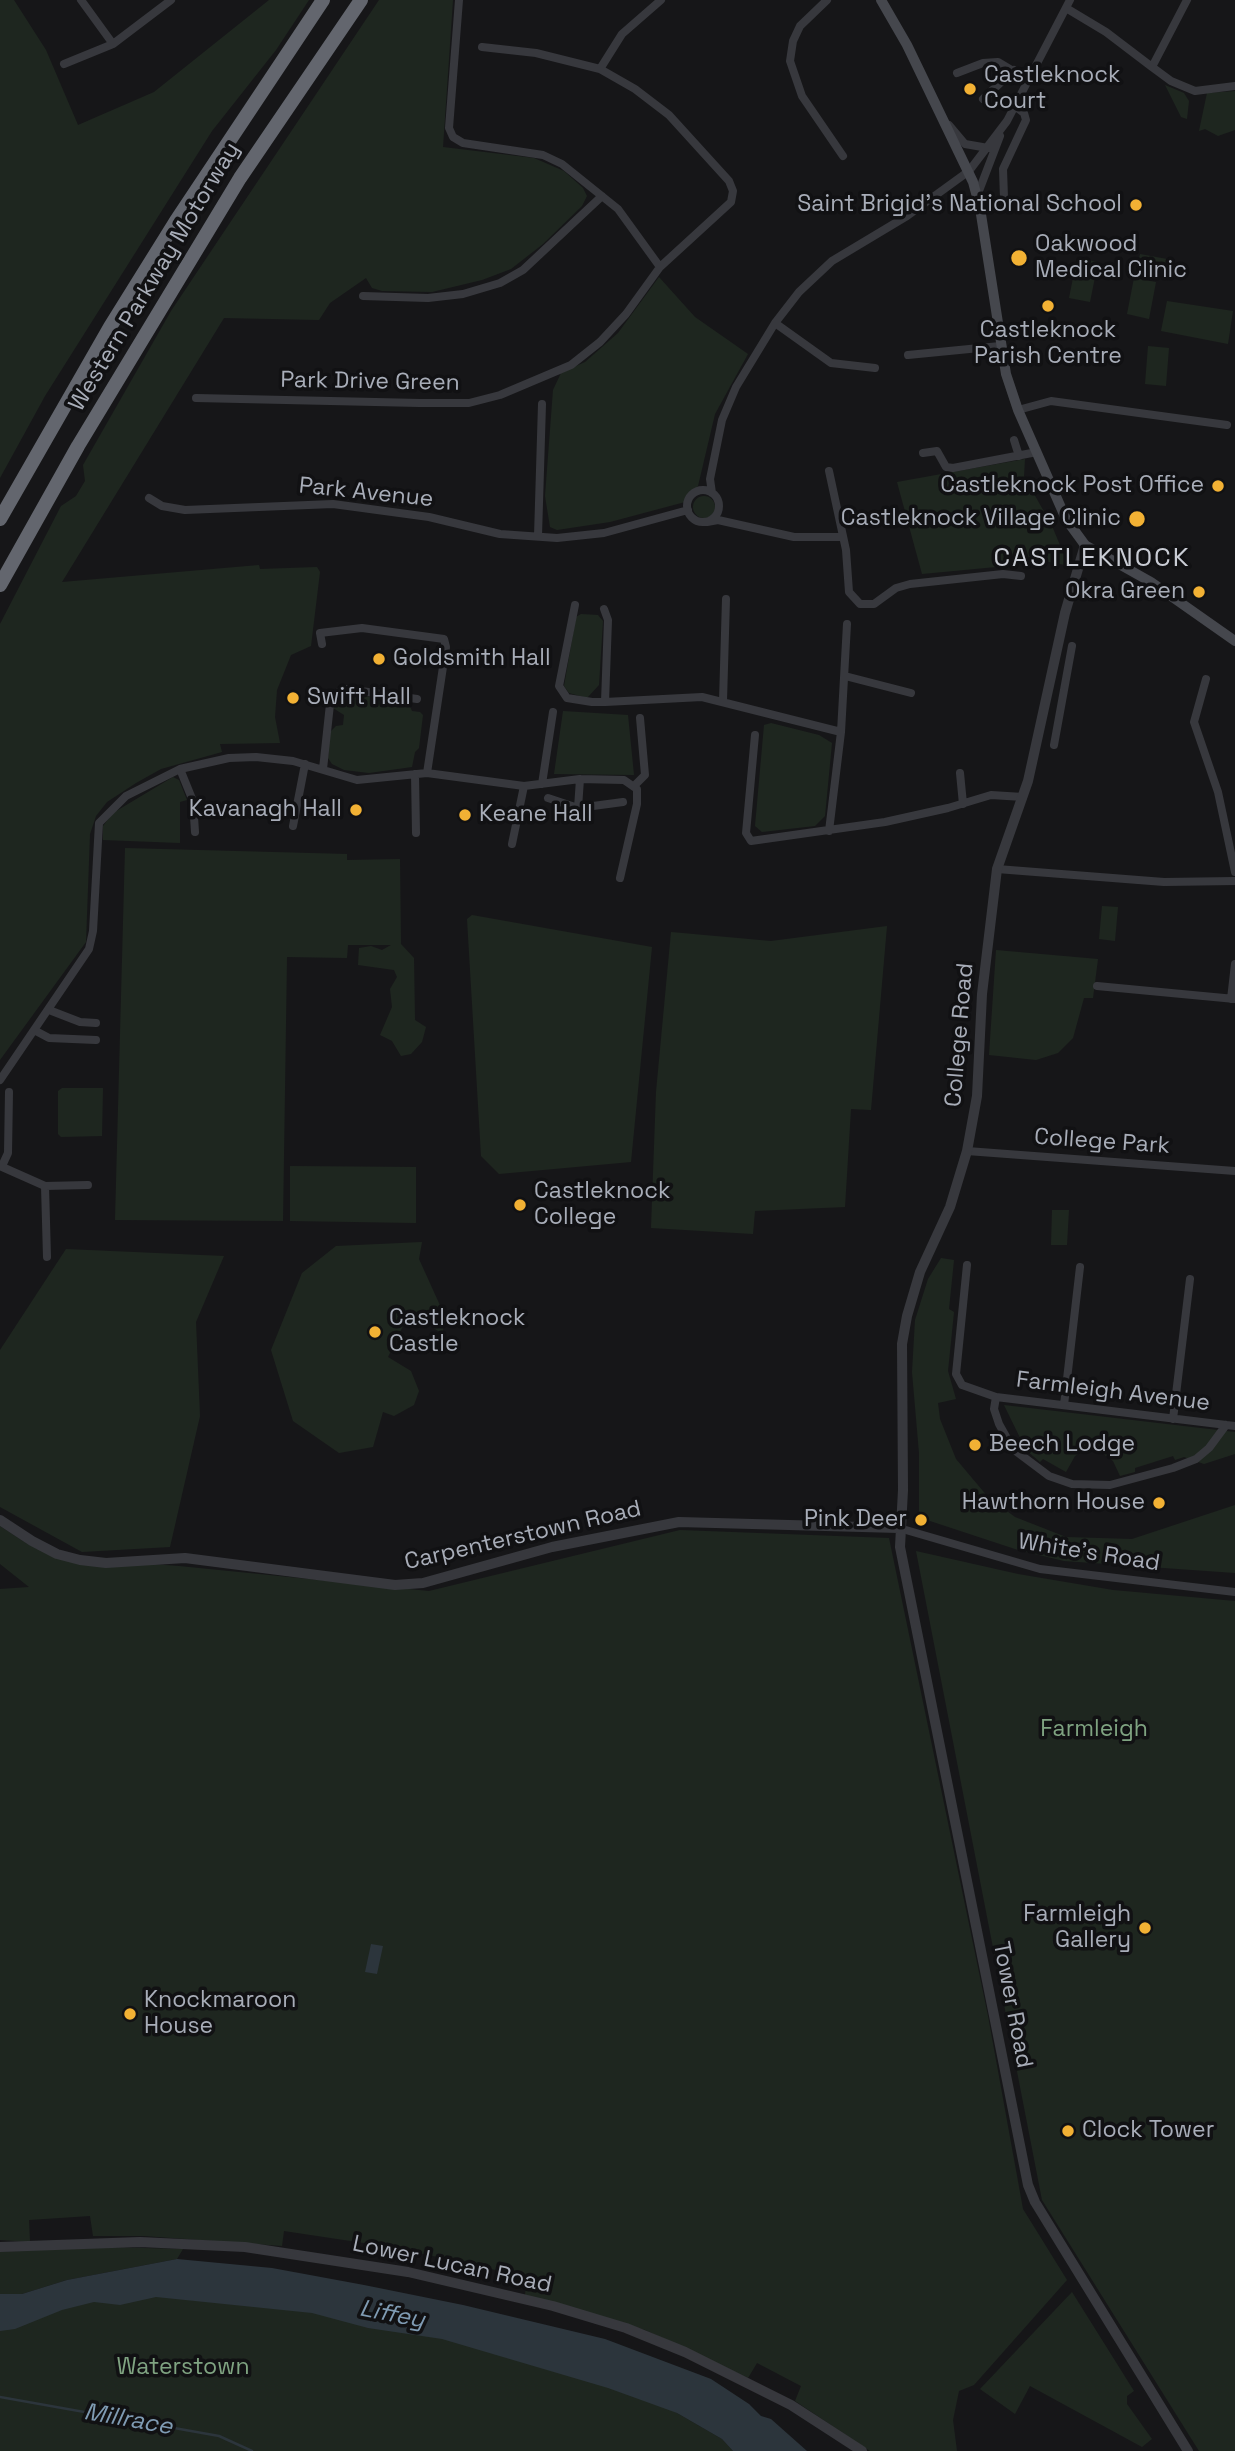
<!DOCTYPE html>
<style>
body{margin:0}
canvas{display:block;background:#161618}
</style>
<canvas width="1235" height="2451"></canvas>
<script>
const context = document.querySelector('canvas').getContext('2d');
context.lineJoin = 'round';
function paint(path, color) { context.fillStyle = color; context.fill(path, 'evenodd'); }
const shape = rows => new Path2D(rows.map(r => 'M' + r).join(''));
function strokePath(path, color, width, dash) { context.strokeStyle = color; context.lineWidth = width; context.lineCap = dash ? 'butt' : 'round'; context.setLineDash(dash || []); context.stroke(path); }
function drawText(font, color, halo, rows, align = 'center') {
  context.font = font + ' "Space Grotesk",sans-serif'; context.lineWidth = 7; context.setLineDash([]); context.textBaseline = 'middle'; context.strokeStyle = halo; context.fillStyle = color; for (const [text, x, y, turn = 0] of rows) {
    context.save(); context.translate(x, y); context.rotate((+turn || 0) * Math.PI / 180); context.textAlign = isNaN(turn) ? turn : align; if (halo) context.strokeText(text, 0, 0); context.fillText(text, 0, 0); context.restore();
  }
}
paint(shape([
 [0,0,14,0,46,50,78,125,154,92,269,0,309,0,276,50,212,131,45,396,0,478],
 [379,0,453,0,443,147,534,158,564,171,583,188,587,196,582,206,543,244,511,269,482,280,432,292,382,291,372,288,366,278,330,303,319,320,224,318,62,582,259,565,260,569,317,567,320,572,311,646,291,655,277,690,275,717,280,743,220,744,222,752,161,769,136,783,107,802,96,816,90,834,86,942,0,1060,0,624,61,506,76,496,85,481,83,465,171,311],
 [1165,85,1184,93,1189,101,1187,119,1181,117],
 [1235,91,1235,130,1218,136,1205,129,1199,131,1207,93],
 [1140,254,1167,259,1163,277,1136,271],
 [1077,258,1098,262,1090,302,1069,298],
 [659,277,695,317,748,354,715,414,698,486,685,502,610,522,557,530,550,527,545,496,553,390,561,373,585,362,618,333],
 [1134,278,1156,282,1149,319,1127,314],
 [1167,301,1233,311,1228,344,1161,331],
 [1148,346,1169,348,1166,386,1145,384],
 [1025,459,1024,476,1052,526,1067,562,1065,565,1049,562,922,574,897,482],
 '693 507a11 11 0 1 1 22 0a11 11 0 1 1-22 0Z',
 [581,614,598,615,603,621,599,685,587,698,569,693,564,686,576,617],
 [342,694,407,700,412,711,420,712,423,715,419,748,415,752,412,767,369,773,344,770,332,764,328,758,330,732,336,726,343,725,344,715,333,708,333,701],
 [563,711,628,715,634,775,554,774],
 [771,723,819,735,832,743,825,816,815,826,762,832,755,826,764,725],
 [173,777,179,780,187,800,180,802,180,843,103,840,103,826,113,813],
 [125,848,347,854,347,860,400,859,401,944,414,958,415,1020,426,1027,422,1042,411,1054,401,1056,392,1041,380,1035,392,1007,390,989,397,977,394,970,358,965,359,948,371,946,382,950,391,945,348,945,347,958,287,957,283,1221,115,1220],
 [1102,906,1118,907,1115,941,1099,939],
 [472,915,652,947,631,1162,499,1174,481,1156,467,919],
 [887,926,871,1110,851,1109,845,1207,755,1211,753,1234,651,1228,656,1092,671,932,771,941],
 [996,950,1098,959,1093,998,1084,998,1073,1038,1058,1053,1036,1060,989,1055],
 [62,1088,103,1088,102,1136,61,1137,58,1134,58,1091],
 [290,1166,416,1167,416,1223,290,1221],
 [1052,1210,1069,1210,1067,1245,1051,1245],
 [422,1242,419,1259,443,1312,443,1334,415,1317,403,1326,388,1357,411,1371,419,1391,414,1405,394,1416,383,1412,373,1447,339,1453,293,1421,271,1350,302,1273,336,1246],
 [66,1249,224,1256,196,1322,200,1416,170,1547,82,1552,0,1507,0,1350],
 [941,1258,954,1260,949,1309,954,1312,948,1371,956,1399,938,1403,940,1419,956,1459,988,1497,1015,1517,1066,1537,1132,1539,1235,1505,1235,1573,1064,1561,1018,1550,927,1520,919,1511,919,1453,912,1372,915,1320,928,1279],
 [1004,1405,1235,1432,1235,1454,1204,1464,1184,1457,1175,1460,1173,1456,1135,1468,1135,1472,1120,1476,1113,1461,1102,1453,1085,1450,1075,1456,1066,1472,1043,1459,1040,1462,1026,1450],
 [0,1526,29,1545,56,1557,179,1566,429,1591,680,1530,889,1538,988,2016,1023,2209,1067,2280,974,2385,959,2391,953,2420,957,2451,870,2451,795,2401,801,2386,757,2363,748,2378,645,2330,525,2295,527,2277,397,2248,284,2231,282,2246,144,2236,93,2236,90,2216,29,2220,30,2242,0,2240,0,1589,29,1587,0,1564],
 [916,1551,1018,1574,1113,1590,1235,1601,1235,2451,1199,2451,1042,2200],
 [105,2247,183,2249,177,2259,67,2280,22,2294,0,2294,0,2251],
 [177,2283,543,2344,677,2413,722,2439,733,2451,0,2451,0,2313],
 [1072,2292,1134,2391,1127,2396,1127,2404,1152,2439,1142,2447,1030,2386,1015,2414,980,2389]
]), '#1e261f');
paint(shape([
 [371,1944,383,1946,377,1974,365,1972],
 [177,2259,272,2268,364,2285,463,2305,605,2339,711,2379,749,2404,761,2416,771,2419,807,2451,733,2451,722,2439,677,2413,608,2388,442,2339,368,2328,312,2313,156,2297,120,2305,94,2302,62,2310,15,2329,0,2331,0,2294,22,2294,67,2280]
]), '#2c353c');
strokePath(shape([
 [0,2397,219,2436,252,2451]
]), '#2c353c', 2.5);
strokePath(shape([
 [81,0,113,44],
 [459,0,449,128,453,137,463,143,543,155,562,164,618,209,660,267],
 [827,0,800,26,793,41,790,61,802,96,843,156],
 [1066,8,1106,32,1152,67,1187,0],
 [64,64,113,44,171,0],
 [1152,67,1171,81,1195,91,1235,86],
 [600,69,622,34,661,0],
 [957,73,983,63,998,62,1028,80],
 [983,99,1014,70],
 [949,125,965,144,988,148],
 [977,196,1000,136],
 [1004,198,1003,169,1026,120,1024,113,1015,106],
 [363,296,428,298,463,294,500,283,523,270,602,196],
 [775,323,831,363,875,368],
 [908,355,1000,346],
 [196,398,420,403,469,403,500,395,571,365,600,342,626,314,660,267,731,202,733,191,729,181,669,115,635,89,600,69,536,53,482,47],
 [1018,410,1051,401,1227,425],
 [1014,440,1019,456],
 [923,453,937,451,946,467,953,468,1037,452],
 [829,471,846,550,849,592,860,604,874,604,896,588,910,584,1003,574,1021,576],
 '687 506a16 16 0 1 1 32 0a16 16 0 1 1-32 0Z',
 [712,493,710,479,722,420,736,387,775,323,799,292,832,261,907,216,969,171,1007,121,1070,0],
 [149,498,162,506,185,510,333,504,429,517,500,534,557,538,604,533,688,510],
 [707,522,718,520,794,537,843,537],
 [538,536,542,404],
 [575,605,559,686,567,698,592,702,605,702,608,620,604,609],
 [322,644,320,633,362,628,444,639,446,647,427,773],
 [845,676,911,693],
 [1206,679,1194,722,1218,792,1235,872],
 [723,701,726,599],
 [605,702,702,697,841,732],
 [755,735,746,833,751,841,885,822,948,808,991,795,1023,797],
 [1054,745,1072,646],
 [180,769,193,801,195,832],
 [323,769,331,695,347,689,417,699],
 [960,773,963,804],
 [415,774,416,833],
 [542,784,553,712],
 [634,786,645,775,640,718],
 [548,798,578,808,623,802],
 [578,808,580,779],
 [293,826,305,764],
 [829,831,841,732,847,624],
 [512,844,524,786],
 [997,869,1164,882,1235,881],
 [1097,986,1235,999],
 [1231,999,1235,964],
 [49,1010,80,1022,96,1023],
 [34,1030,49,1038,96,1040],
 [0,1080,89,949,93,931,99,823,126,796,180,769,229,758,256,757,293,761,357,780,427,773,524,786,580,779,624,780,637,789,637,804,620,878],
 [967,1151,1235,1171],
 [0,1166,45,1186,88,1185],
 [2,1166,8,1153,9,1092],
 [45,1186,47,1257],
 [967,1265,956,1374,962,1385,996,1397,1235,1426],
 [996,1397,994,1409,999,1424,1013,1449,1049,1476,1072,1484,1110,1485,1173,1468,1196,1459,1209,1448,1226,1425],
 [1064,1405,1080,1267],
 [1173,1419,1190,1279],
 [899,1528,1040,1569,1235,1592]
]), '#37383d', 8);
strokePath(shape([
 [1085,545,1065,613,1028,781,997,869,982,994,977,1096,967,1151,950,1207,920,1272,907,1316,902,1344,903,1490,900,1547,1028,2185,1035,2202,1188,2451],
 [0,1520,32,1541,57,1554,80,1560,106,1563,185,1558,395,1585,423,1583,552,1547,679,1522,899,1528],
 [0,2247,140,2242,245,2247,408,2272,553,2306,626,2328,685,2352,791,2405,862,2451]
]), '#37383d', 10);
strokePath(shape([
 [881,0,907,45,973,182,980,208,1006,374,1018,410,1066,519,1085,545,1151,582,1235,641]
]), '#45474d', 10);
strokePath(shape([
 [0,519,110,327,176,221,323,0],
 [0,585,78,446,240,178,361,0]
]), '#63666e', 14);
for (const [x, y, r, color] of [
 [970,89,7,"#f2b134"],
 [1136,205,7,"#f2b134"],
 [1019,258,9,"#f2b134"],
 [1048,306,7,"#f2b134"],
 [1218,486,7,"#f2b134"],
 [1137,519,9,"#f2b134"],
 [1199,592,7,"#f2b134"],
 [379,659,7,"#f2b134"],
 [293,698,7,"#f2b134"],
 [356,810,7,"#f2b134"],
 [465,815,7,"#f2b134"],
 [520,1205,7,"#f2b134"],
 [375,1332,7,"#f2b134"],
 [975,1445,7,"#f2b134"],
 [1159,1503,7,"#f2b134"],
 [921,1520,7,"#f2b134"],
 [1145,1928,7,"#f2b134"],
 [130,2014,7,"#f2b134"],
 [1068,2131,7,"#f2b134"]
]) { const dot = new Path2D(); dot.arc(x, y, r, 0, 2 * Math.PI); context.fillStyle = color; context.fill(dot); strokePath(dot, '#111113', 2.5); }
drawText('23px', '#a8adb8', '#111113', [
 ["Castleknock",984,76],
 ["Court",984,102],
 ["Saint Brigid's National School",1122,205,"right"],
 ["Oakwood",1035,245],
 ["Medical Clinic",1035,271],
 ["Castleknock",1048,331,"center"],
 ["Parish Centre",1048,357,"center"],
 ["Castleknock Post Office",1204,486,"right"],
 ["Castleknock Village Clinic",1121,519,"right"],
 ["Okra Green",1185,592,"right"],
 ["Goldsmith Hall",393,659],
 ["Swift Hall",307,698],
 ["Kavanagh Hall",342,810,"right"],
 ["Keane Hall",479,815],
 ["Castleknock",534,1192],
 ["College",534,1218],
 ["Castleknock",389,1319],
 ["Castle",389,1345],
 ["Beech Lodge",989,1445],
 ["Hawthorn House",1145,1503,"right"],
 ["Pink Deer",907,1520,"right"],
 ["Farmleigh",1131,1915,"right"],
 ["Gallery",1131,1941,"right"],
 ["Knockmaroon",144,2001],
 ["House",144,2027],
 ["Clock Tower",1082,2131]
], 'left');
drawText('23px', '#a8adb8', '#111113', [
 ["Western Parkway Motorway",155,277,-59],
 ["Park Drive Green",370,382,1],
 ["Park Avenue",366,493,6],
 ["College Road",960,1035,-85],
 ["College Park",1102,1142,4],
 ["Farmleigh Avenue",1113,1392,7],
 ["Carpenterstown Road",523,1536,-13],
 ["White's Road",1089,1553,9],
 ["Tower Road",1012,2005,79],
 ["Lower Lucan Road",452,2265,12]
]);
drawText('23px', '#7fa381', '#111113', [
 ["Farmleigh",1094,1730],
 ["Waterstown",183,2368]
]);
drawText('italic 24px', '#7f9bb3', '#111113', [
 ["Liffey",392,2315,11],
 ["Millrace",128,2420,10]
]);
context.letterSpacing = '2px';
drawText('26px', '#c9ccd4', '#111113', [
 ["CASTLEKNOCK",1092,559]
]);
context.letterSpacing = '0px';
</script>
